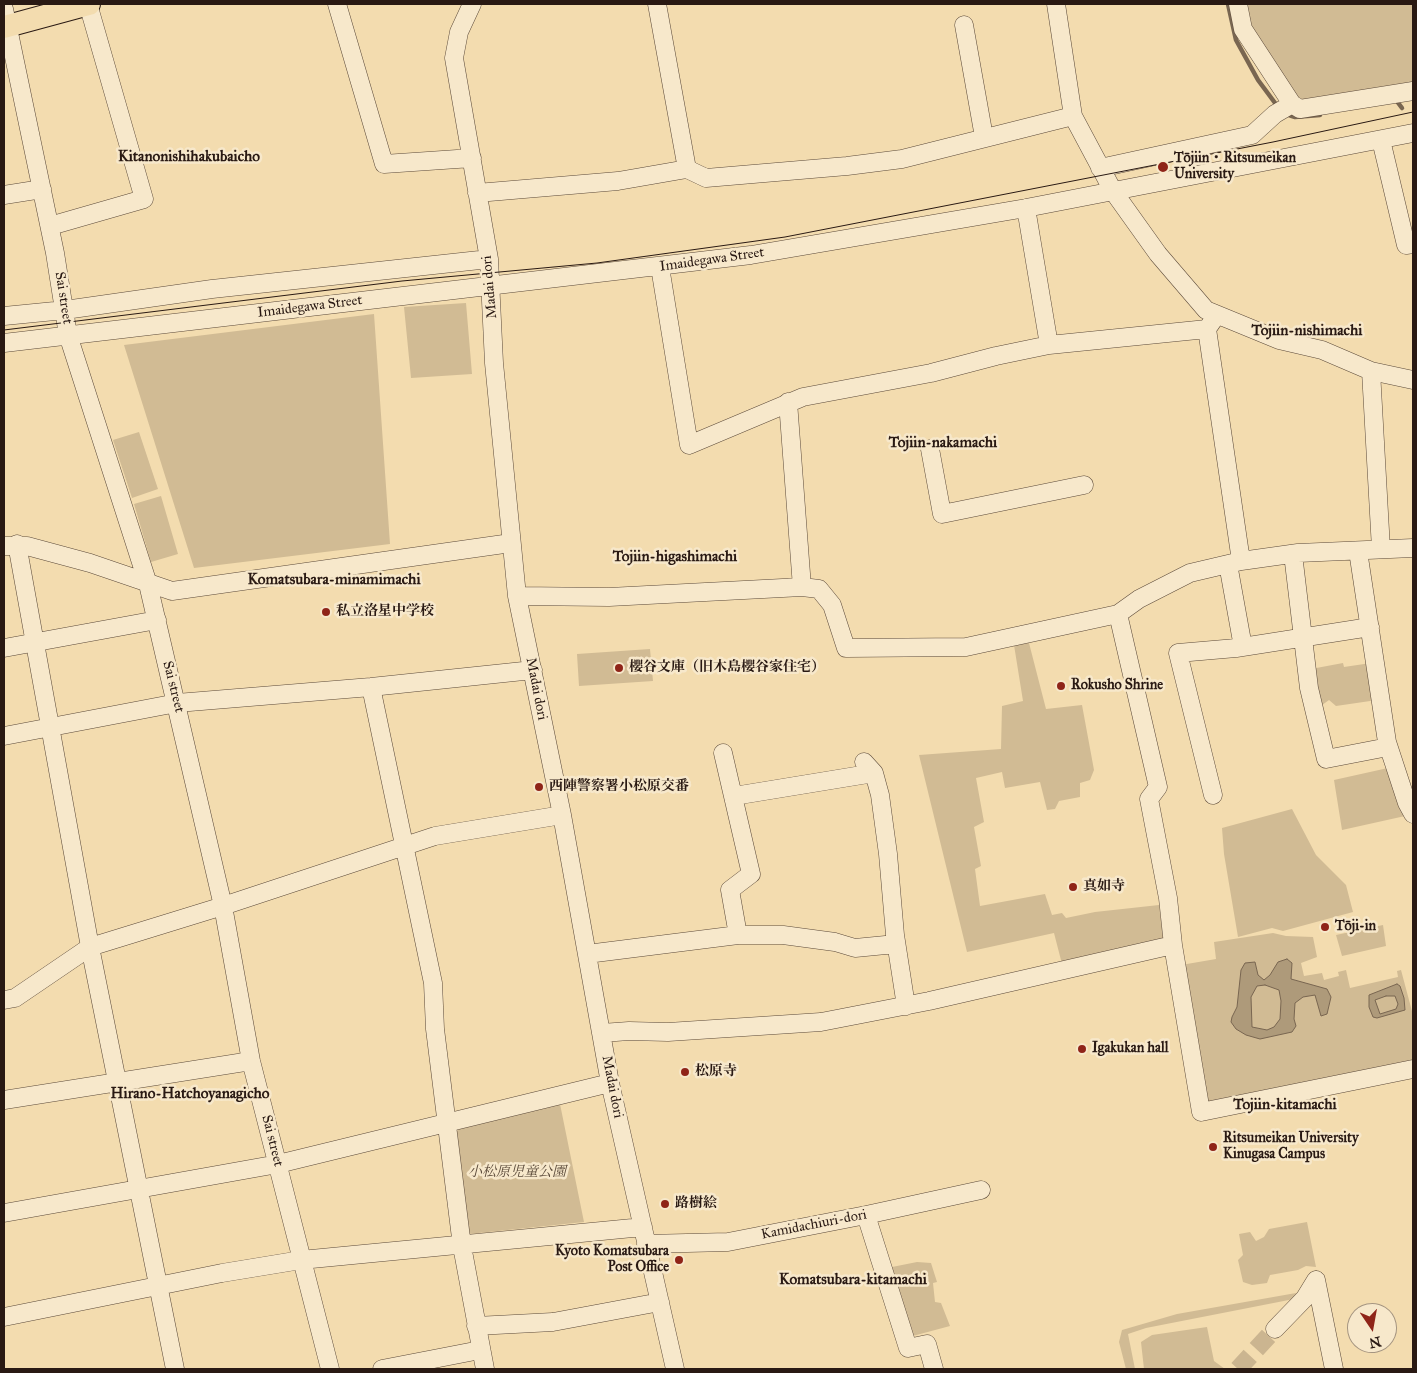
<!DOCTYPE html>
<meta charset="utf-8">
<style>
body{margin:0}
#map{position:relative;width:1417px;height:1373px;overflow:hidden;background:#f3dcaf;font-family:"IM FELL Great Primer",serif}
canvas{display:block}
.frame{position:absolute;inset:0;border:5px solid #291913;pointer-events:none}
.north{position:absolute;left:1347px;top:1303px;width:50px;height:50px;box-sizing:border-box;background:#f7e8cb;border:1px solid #a59581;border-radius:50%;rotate:168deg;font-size:14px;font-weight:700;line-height:20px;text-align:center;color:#291913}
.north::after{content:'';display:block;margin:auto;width:18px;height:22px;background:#8f2418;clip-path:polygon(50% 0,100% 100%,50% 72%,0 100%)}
</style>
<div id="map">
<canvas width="1417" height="1373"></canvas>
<div class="frame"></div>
<div class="north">N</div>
</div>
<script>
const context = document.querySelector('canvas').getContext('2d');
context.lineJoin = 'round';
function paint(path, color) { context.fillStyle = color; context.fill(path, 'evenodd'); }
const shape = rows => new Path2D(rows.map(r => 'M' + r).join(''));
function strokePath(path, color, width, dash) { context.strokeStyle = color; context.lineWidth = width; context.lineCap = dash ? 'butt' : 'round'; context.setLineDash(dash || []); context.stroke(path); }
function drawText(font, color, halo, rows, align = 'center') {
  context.font = font + ' "IM FELL Great Primer","Noto Serif JP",serif'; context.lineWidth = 5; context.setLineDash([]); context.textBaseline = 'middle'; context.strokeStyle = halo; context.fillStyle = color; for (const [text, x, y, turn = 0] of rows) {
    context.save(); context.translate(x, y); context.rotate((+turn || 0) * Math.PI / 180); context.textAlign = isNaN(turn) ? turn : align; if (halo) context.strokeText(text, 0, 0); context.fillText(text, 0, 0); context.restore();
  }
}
paint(shape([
 [1242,4,1413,4,1413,89,1301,105,1250,39],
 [466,303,472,374,411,378,404,307],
 [374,314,390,544,194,568,124,345],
 [139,432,158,489,132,498,113,440],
 [161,496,178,554,151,562,134,504],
 [1029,643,1046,709,1082,705,1094,770,1090,780,1080,783,1080,797,1059,801,1055,809,1047,810,1040,782,1005,788,1002,772,976,778,984,822,974,827,981,866,975,869,980,906,1045,894,1052,915,1062,913,1066,918,1095,912,1159,905,1164,943,1062,964,1054,933,967,952,919,755,1001,749,1002,706,1023,701,1014,645],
 [650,649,653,681,579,686,577,654],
 [1343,663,1344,667,1371,663,1377,700,1336,706,1329,700,1318,708,1311,669],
 [1388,768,1405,816,1342,830,1334,780],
 [1292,809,1316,855,1346,885,1353,912,1283,931,1272,928,1238,937,1224,854,1222,828],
 [1383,925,1386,946,1342,956,1336,935],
 [1273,933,1286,936,1313,937,1317,957,1301,963,1304,976,1322,973,1324,980,1339,976,1338,972,1346,970,1350,988,1398,977,1397,971,1401,970,1413,1015,1413,1066,1206,1109,1181,965,1216,959,1214,942],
 [560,1104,584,1222,469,1234,455,1134,461,1126],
 [1307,1222,1316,1267,1306,1266,1298,1270,1270,1275,1267,1283,1252,1285,1243,1282,1238,1260,1243,1255,1239,1234,1250,1232,1256,1241,1264,1237,1269,1229],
 [917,1262,931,1263,937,1282,933,1283,935,1302,941,1303,950,1326,909,1337,887,1268],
 [1296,1293,1299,1298,1146,1328,1128,1334,1135,1369,1126,1369,1119,1342,1122,1330,1177,1314],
 [1207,1327,1214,1361,1225,1369,1144,1369,1141,1342,1152,1335]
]), '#d1bb94');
const water = shape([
 [1287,959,1292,963,1291,979,1327,989,1331,997,1327,1014,1321,1016,1315,995,1303,997,1295,1003,1294,1019,1296,1026,1292,1032,1260,1039,1246,1035,1236,1029,1231,1022,1232,1017,1237,1007,1241,970,1245,963,1255,962,1258,975,1264,980,1270,975,1278,962,1287,959],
 [1265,985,1279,990,1281,1001,1280,1019,1274,1027,1267,1030,1252,1027,1251,997,1257,986,1265,985],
 [1397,984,1400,986,1404,998,1405,1010,1377,1018,1373,1017,1369,1007,1369,995,1397,984],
 [1386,996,1395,996,1398,1004,1396,1009,1380,1014,1375,1000,1386,996]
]);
paint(water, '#ae9a7a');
strokePath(water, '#796651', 1);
strokePath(shape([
 [1228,4,1236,40,1258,80,1278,107],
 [1396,100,1402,108],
 [1286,114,1295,117,1320,115]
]), '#796651', 4.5);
strokePath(shape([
 [1238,1369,1275,1329]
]), '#cbb590', 18, [18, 9]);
const minor = shape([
 [337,4,384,164,472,158],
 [472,4,459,32,454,58,489,259,494,363,517,596,562,815,610,1083,675,1369],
 [657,4,687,169],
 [1056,4,1073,116],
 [4,9,55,253,68,335,148,584,223,906,251,1061,330,1369],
 [964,25,984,137],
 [1292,104,1300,109,1413,91],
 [1381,140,1406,245,1413,244],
 [1100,168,1252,135,1275,114,1292,104,1243,29,1238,4],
 [477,193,618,181,687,169,706,178,847,166,902,159,1073,116,1113,191,1158,254,1206,310,1279,340,1322,350,1371,371,1413,380],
 [4,195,42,189],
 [1026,208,1049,345],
 [50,226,144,199,88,4],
 [660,267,689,445,803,397,931,373,996,356,1049,345,1207,329,1216,316],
 [4,316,65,310,212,289,489,259],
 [1207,329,1241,561],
 [4,343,751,255,1026,208,1413,133],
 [1371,371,1381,549],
 [788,402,802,587],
 [930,449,942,514,1084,485],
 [17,544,90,947,175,1369],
 [4,546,27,546,90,563,172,591,511,543],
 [1358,551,1387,742,1407,803,1413,814],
 [1293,554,1309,688,1326,759,1388,747],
 [1228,564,1243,647],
 [517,596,609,597,802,587,819,589,832,605,846,648,966,647,1118,614,1139,599,1190,573,1241,561,1298,553,1413,548],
 [1118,614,1158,787,1149,799,1168,898,1173,945,1201,1112,1413,1069],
 [4,648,157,620],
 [371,687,433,983,435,1029,462,1246,485,1369],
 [4,736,177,703,371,687,533,670],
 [723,753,751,874,730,890,738,935],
 [864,762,874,773,880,795,888,854,895,935,906,1006],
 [1213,795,1178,653,1236,648,1370,627],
 [734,796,874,773],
 [587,954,738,935,783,935,835,942,855,948,896,944],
 [4,1000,15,998,90,947,223,906,435,836,562,815],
 [602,1033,629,1031,668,1032,821,1022,929,1001,1173,945],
 [4,1100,251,1061],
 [4,1213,278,1164,610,1083],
 [866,1215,908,1348,927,1344,934,1369],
 [646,1244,728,1242,866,1215,981,1190],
 [1316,1280,1334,1369],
 [4,1317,222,1273,301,1260,643,1227],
 [476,1326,553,1322,660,1302],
 [1275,1329,1305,1298,1316,1280],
 [382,1369,480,1350]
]);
const major = shape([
 [4,27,89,4]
]);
strokePath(minor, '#5c4a3a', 19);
strokePath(major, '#291913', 24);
strokePath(minor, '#f7e8cb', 18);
strokePath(major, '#f3dcaf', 22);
strokePath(shape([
 [4,330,402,281,597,263,785,237,1273,142,1413,112]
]), '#291913', 1);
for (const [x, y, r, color] of [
 [1163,167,6,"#8f2418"],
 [326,612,5,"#8f2418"],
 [619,668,5,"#8f2418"],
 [1061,686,5,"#8f2418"],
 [539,787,5,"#8f2418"],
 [1073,887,5,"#8f2418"],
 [1325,927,5,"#8f2418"],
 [1082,1049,5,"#8f2418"],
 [685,1072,5,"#8f2418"],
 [1213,1147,5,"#8f2418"],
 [665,1204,5,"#8f2418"],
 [679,1260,5,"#8f2418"]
]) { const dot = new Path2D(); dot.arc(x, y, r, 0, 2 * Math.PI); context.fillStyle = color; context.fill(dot); strokePath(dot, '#f7e8cb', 2); }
drawText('bold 14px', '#291913', '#f7e8cb', [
 ["Tōjiin・Ritsumeikan",1174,159],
 ["University",1174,175],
 ["私立洛星中学校",336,612],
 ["櫻谷文庫（旧木島櫻谷家住宅）",629,668],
 ["Rokusho Shrine",1071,686],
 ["西陣警察署小松原交番",549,787],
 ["真如寺",1083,887],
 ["Tōji-in",1335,927],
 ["Igakukan hall",1092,1049],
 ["松原寺",695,1072],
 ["Ritsumeikan University",1223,1139],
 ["Kinugasa Campus",1223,1155],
 ["路樹絵",675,1204],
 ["Kyoto Komatsubara",669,1252,"right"],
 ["Post Office",669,1268,"right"]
], 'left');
drawText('14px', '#291913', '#f7e8cb', [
 ["Imaidegawa Street",712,260,-8],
 ["Madai dori",490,287,-95],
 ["Sai street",63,298,81],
 ["Imaidegawa Street",310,307,-7],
 ["Sai street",173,687,76],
 ["Madai dori",536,689,79],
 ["Madai dori",612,1087,79],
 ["Sai street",272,1141,76],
 ["Kamidachiuri-dori",814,1225,-11]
]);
drawText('italic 14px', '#5b4a3a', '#f7e8cb', [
 ["小松原児童公園",517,1173]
]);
drawText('bold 15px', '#291913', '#f7e8cb', [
 ["Kitanonishihakubaicho",189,157],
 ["Tojiin-nishimachi",1307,331],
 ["Tojiin-nakamachi",943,443],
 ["Tojiin-higashimachi",675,557],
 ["Komatsubara-minamimachi",334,580],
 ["Hirano-Hatchoyanagicho",190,1094],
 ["Tojiin-kitamachi",1285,1105],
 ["Komatsubara-kitamachi",853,1280]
]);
</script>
